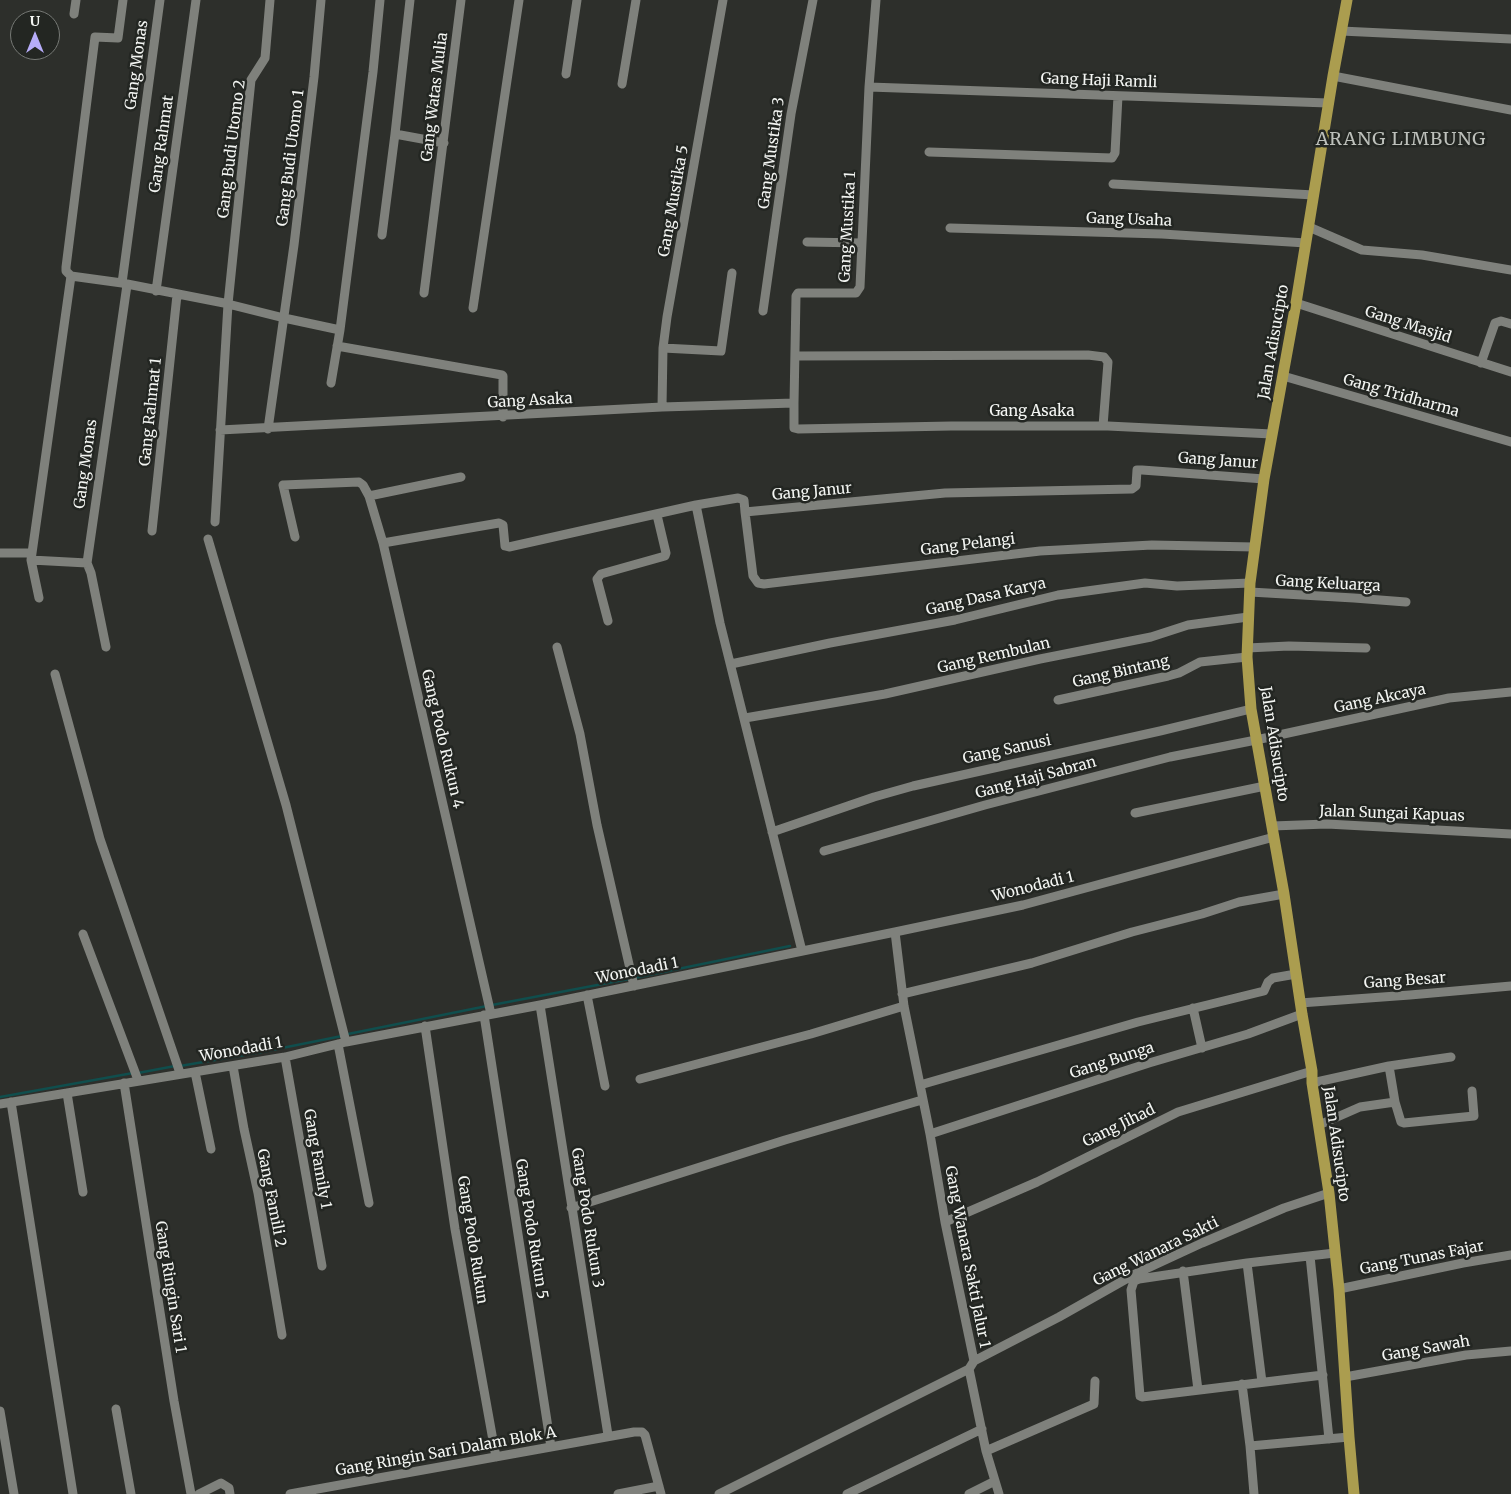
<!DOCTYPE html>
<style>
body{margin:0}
#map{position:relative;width:1511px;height:1494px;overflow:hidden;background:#2d2f2b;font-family:Merriweather,serif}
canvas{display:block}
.north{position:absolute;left:10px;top:10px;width:50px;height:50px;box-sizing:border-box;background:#232622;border:1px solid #767975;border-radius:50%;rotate:0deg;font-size:14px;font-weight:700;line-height:20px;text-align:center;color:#f3f5f2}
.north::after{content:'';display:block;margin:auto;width:18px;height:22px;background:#b6acf8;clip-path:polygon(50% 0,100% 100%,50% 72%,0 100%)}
</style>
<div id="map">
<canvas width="1511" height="1494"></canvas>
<div class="north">U</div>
</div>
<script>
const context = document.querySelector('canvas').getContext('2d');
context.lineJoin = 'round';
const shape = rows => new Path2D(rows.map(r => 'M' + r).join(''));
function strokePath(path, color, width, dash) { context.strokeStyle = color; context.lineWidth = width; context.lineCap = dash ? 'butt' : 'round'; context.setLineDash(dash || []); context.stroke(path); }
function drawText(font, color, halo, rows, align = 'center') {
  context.font = font + ' Merriweather,serif'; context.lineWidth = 5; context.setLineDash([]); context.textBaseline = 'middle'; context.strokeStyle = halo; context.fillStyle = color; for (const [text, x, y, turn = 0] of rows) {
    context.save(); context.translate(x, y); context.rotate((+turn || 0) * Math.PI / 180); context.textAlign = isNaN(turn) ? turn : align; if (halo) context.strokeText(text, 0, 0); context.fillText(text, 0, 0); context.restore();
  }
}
strokePath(shape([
 [634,978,790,946],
 [492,1005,629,979],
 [348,1034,487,1006],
 [180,1066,262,1052,342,1036],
 [138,1073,175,1066],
 [0,1097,133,1073]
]), '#104e4d', 2.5);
strokePath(shape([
 [410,0,395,134,444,143],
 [876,0,869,87,860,287,856,293,798,293,796,296,794,403,794,428,798,429,951,426,1108,426,1272,434],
 [74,14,76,0],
 [1341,31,1511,39],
 [566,74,577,0],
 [1333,76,1511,110],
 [622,84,636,0],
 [869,87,1328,103],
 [929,152,1112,158,1115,153,1118,96],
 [1113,184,1314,195],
 [1309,227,1362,250,1422,255,1511,270],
 [950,228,1162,234,1306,243],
 [382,235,395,134],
 [807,242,862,243],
 [71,276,66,271,66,267,95,37,118,38,123,0],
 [122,283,160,0],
 [156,291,196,0],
 [424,293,461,0],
 [1296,303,1511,372],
 [473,308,519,0],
 [763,311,791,114,813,0],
 [340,330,373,72,380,0],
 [337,346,502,375,503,376,503,417],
 [663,348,721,351,732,273],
 [796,356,1088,355,1104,357,1108,362,1103,426],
 [1481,363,1495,323,1501,321,1511,324],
 [1283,376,1511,442],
 [662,407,663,348,667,317,723,0],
 [268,429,294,245,314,77,321,0],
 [220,430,662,407,794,403],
 [369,496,461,477],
 [696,505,720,623,802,951],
 [745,512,753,576,758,583,764,584,1040,551,1152,545,1255,547],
 [215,522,228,304,251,80,265,58,270,0],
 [152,531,177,295],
 [295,537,283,485,359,482,363,485,369,496,383,543,491,1014],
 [208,539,286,805,346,1042],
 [383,543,499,523,503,525,505,546,509,547,696,505,738,498,744,500,745,512,945,493,1132,489,1136,486,1137,470,1142,470,1264,479],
 [0,553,32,553],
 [31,560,87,563],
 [1250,592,1354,598,1406,602],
 [39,598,31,560,32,553,71,276,122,283,224,303,284,318,340,330,331,383],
 [608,621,597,579,601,574,665,556,666,553,657,515],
 [106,647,91,573,87,563,127,285],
 [557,647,580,734,597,825,634,986],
 [1247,648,1289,646,1366,648],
 [731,664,830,643,955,620,1058,595,1145,583,1177,586,1250,583],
 [55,674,100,839,180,1073],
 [1058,700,1168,676,1179,673,1200,662,1247,657],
 [745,718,885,694,1040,659,1151,637,1188,625,1248,617],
 [1135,813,1265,786],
 [1272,826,1327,824,1511,834],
 [772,832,874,797,913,786,1160,731,1251,709],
 [824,851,985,805,1170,757,1256,740,1449,698,1511,692],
 [83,934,138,1080],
 [902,994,1032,963,1132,932,1202,914,1239,902,1284,894],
 [587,995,605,1086],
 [1300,1003,1410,995,1511,986],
 [540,1005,608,1435],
 [1193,1008,1202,1048],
 [484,1015,551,1447],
 [425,1026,455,1229,496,1457],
 [338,1044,369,1203],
 [285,1057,322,1266],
 [233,1066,244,1129,258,1193,282,1335],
 [1389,1066,1395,1102,1401,1122,1404,1123,1474,1116,1472,1091],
 [195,1072,211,1149],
 [640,1079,811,1034,904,1006],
 [124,1083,174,1401,191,1494],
 [1312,1083,1389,1066,1451,1057],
 [920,1085,1138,1022,1264,991,1268,982,1273,978,1296,974],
 [67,1093,83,1192],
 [11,1102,73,1494],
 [0,1104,285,1057,346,1042,540,1005,895,932,1023,905,1274,837],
 [1319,1125,1360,1107,1395,1102],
 [930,1134,1149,1063,1248,1034,1302,1014],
 [571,1208,785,1140,922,1100],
 [945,1222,1037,1182,1178,1112,1312,1071],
 [1310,1256,1329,1439],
 [1247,1263,1262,1382],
 [1183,1271,1198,1390],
 [1339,1289,1463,1263,1511,1255],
 [974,1361,1059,1317,1135,1274,1202,1243,1284,1208,1329,1193],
 [969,1369,986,1451,999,1494],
 [1323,1375,1142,1397,1140,1396,1131,1290,1134,1281,1139,1279,1247,1263,1335,1253],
 [1345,1377,1466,1355,1511,1351],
 [1242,1384,1250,1446,1254,1494],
 [116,1409,131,1494],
 [0,1411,14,1494],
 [1250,1446,1349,1437],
 [986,1451,1094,1404,1095,1381],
 [199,1494,221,1483,229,1488,230,1494],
 [290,1494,634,1432,642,1432,645,1435,661,1494],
 [618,1494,659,1486],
 [719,1494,969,1369,974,1361,945,1222,930,1134,904,1006,895,932],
 [847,1494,982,1429],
 [969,1494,995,1481]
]), '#7f817c', 9);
strokePath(shape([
 [1347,0,1333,76,1296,303,1264,479,1250,583,1247,657,1251,709,1284,894,1302,1014,1312,1071,1312,1083,1329,1193,1339,1289,1349,1437,1354,1494]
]), '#ab9d4f', 11);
drawText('15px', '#f3f5f2', '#232622', [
 ["Gang Monas",137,65,-82],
 ["Gang Haji Ramli",1099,81,2],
 ["Gang Watas Mulia",435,97,-83],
 ["Gang Rahmat",162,144,-82],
 ["Gang Budi Utomo 2",232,149,-83],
 ["Gang Mustika 3",772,153,-82],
 ["Gang Budi Utomo 1",291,158,-83],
 ["Gang Mustika 5",674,201,-80],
 ["Gang Usaha",1129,220,2],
 ["Gang Mustika 1",848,227,-87],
 ["Gang Masjid",1408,325,18],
 ["Jalan Adisucipto",1274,342,-80],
 ["Gang Tridharma",1401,396,16],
 ["Gang Asaka",530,401,-3],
 ["Gang Rahmat 1",151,412,-84],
 ["Gang Asaka",1032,412],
 ["Gang Janur",1218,461,4],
 ["Gang Monas",86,464,-82],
 ["Gang Janur",812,492,-5],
 ["Gang Pelangi",968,545,-7],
 ["Gang Keluarga",1328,584,3],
 ["Gang Dasa Karya",986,597,-13],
 ["Gang Rembulan",994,656,-13],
 ["Gang Bintang",1121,672,-13],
 ["Gang Akcaya",1380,699,-12],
 ["Gang Podo Rukun 4",442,739,77],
 ["Jalan Adisucipto",1274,744,81],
 ["Gang Sanusi",1007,750,-12],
 ["Gang Haji Sabran",1036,778,-15],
 ["Jalan Sungai Kapuas",1392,814,2],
 ["Wonodadi 1",1033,887,-14],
 ["Wonodadi 1",637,971,-11],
 ["Gang Besar",1405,981,-4],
 ["Wonodadi 1",241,1050,-10],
 ["Gang Bunga",1112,1061,-18],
 ["Gang Jihad",1119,1126,-26],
 ["Jalan Adisucipto",1336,1144,82],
 ["Gang Family 1",317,1159,80],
 ["Gang Famili 2",271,1198,79],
 ["Gang Podo Rukun 3",587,1218,81],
 ["Gang Podo Rukun 5",531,1229,81],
 ["Gang Podo Rukun",472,1240,81],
 ["Gang Wanara Sakti",1156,1252,-26],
 ["Gang Wanara Sakti Jalur 1",967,1257,79],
 ["Gang Tunas Fajar",1422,1258,-11],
 ["Gang Ringin Sari 1",170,1287,81],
 ["Gang Sawah",1426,1349,-10],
 ["Gang Ringin Sari Dalam Blok A",446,1452,-10]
]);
context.letterSpacing = '1px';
drawText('18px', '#bdc0bb', '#232622', [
 ["ARANG LIMBUNG",1401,140]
]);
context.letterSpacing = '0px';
</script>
